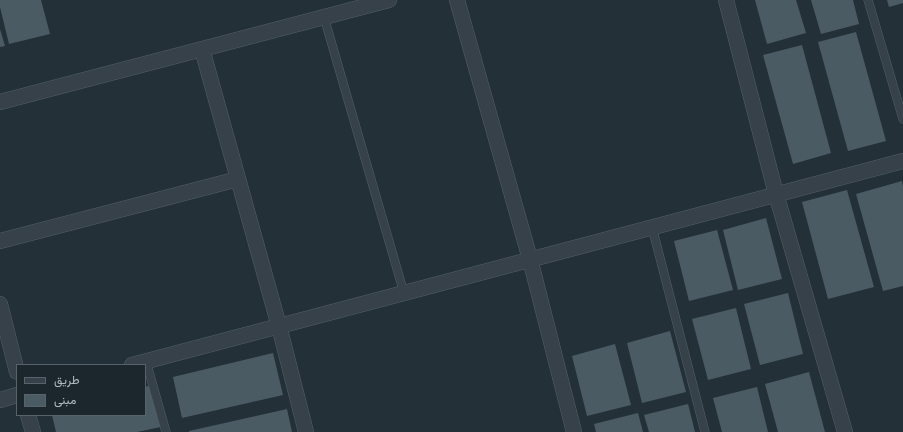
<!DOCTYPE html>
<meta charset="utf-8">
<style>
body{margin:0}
#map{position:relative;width:903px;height:432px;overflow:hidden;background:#233038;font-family:Manrope,Vazirmatn,sans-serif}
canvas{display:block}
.legend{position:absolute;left:16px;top:364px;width:130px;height:52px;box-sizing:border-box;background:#1b262d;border:1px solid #57626a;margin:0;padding:5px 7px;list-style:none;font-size:12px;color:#b1bdc5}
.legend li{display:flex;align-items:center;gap:8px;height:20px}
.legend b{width:20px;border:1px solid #57626a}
</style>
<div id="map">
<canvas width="903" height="432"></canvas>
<ul class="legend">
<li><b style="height:5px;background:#364149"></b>طريق</li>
<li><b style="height:11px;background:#4b5b64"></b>مبنى</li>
</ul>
</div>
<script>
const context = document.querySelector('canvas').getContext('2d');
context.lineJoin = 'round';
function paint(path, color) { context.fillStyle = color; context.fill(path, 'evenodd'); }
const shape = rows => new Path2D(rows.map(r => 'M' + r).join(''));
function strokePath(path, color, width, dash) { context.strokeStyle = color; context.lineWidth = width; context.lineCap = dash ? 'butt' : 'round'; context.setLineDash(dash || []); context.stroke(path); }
paint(shape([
 [0,0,41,0,50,34,9,44,0,7],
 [755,0,796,0,806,33,767,44],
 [811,0,853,0,859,24,821,34],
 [887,0,903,0,903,3,889,7],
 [0,29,5,46,0,47],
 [856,32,886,141,848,151,818,42],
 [802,45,831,153,793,164,763,55],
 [902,181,903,187,903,286,883,291,856,194],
 [847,190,874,287,828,299,802,202],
 [766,218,782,279,738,290,723,230],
 [717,230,733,290,689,301,674,241],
 [788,293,803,354,760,365,744,304],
 [736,308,751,369,708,380,692,319],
 [670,331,686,392,642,403,627,343],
 [615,344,631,405,587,416,572,356],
 [273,353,283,395,182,418,173,377],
 [809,372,825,432,778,432,765,384],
 [151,385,161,427,137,432,56,432,52,415,145,415,145,387],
 [757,387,768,432,722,432,713,398],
 [688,404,695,432,649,432,644,415],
 [287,409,292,432,189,432,189,431],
 [638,413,643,432,596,432,594,424]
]), '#4b5b64');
const lane = shape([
 [868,0,903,119],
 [324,17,404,293],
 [652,227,705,432],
 [146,361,166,432]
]);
const street = shape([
 [457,0,530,259,574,432],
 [726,0,776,194,845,432],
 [202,49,279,326,306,432],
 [0,102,389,0],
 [0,241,238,179],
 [0,304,17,372],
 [132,365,903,161],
 [0,400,17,395],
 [28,415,33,432]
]);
strokePath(lane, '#545f66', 9);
strokePath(street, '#545f66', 16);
strokePath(lane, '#364149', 8);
strokePath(street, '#364149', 15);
</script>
